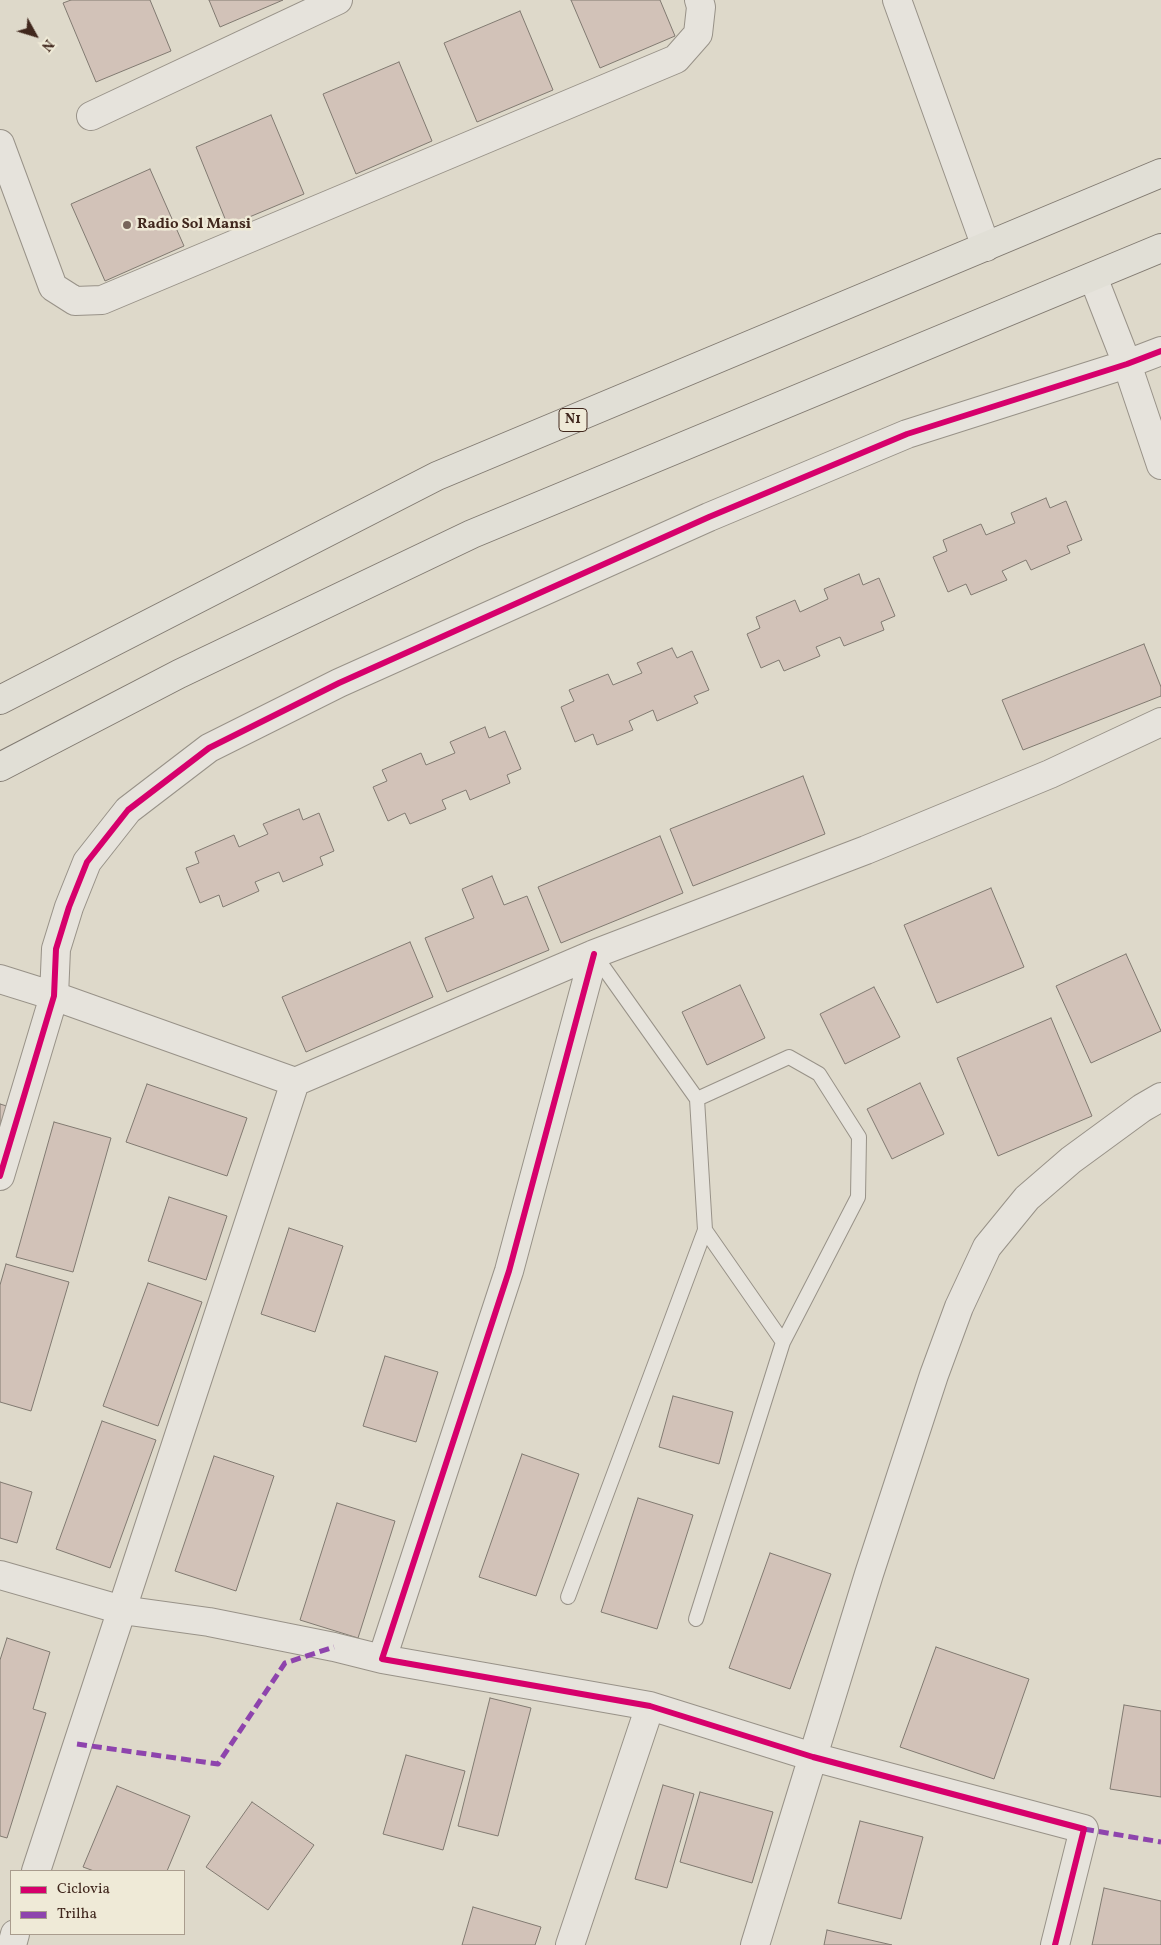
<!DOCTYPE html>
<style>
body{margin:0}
#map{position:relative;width:1161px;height:1945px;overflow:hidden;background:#ded9ca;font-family:Vollkorn,serif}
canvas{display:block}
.legend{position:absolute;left:10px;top:1870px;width:175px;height:65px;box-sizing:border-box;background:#efead7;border:1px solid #a99c8d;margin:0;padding:6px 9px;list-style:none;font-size:15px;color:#40271d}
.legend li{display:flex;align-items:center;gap:10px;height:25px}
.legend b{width:25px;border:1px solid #a99c8d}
.north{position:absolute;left:10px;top:10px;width:50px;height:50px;-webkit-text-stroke:4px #efead7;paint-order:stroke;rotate:129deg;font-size:14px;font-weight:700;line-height:20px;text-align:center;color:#40271d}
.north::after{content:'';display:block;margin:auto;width:18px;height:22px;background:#40271d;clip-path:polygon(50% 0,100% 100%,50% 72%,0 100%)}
</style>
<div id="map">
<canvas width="1161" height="1945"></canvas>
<ul class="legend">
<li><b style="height:6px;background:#d6006c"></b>Ciclovia</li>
<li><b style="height:6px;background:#8e44ad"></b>Trilha</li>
</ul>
<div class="north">N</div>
</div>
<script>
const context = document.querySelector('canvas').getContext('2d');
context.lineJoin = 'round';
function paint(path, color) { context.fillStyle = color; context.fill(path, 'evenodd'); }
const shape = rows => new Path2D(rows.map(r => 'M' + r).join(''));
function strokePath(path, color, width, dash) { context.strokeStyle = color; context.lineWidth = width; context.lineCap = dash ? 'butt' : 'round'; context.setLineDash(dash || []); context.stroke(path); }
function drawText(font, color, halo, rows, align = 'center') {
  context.font = font + ' Vollkorn,serif'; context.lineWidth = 5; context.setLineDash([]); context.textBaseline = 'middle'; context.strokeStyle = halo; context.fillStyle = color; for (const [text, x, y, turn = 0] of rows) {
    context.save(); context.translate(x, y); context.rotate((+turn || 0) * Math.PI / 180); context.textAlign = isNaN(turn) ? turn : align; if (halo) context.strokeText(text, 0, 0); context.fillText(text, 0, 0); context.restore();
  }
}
const building = shape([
 [71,0,150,0,171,51,96,82,63,3,71,0],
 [209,0,283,0,220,27,209,0],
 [571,0,660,0,675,36,600,68,571,0],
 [520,11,553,90,477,122,444,43,520,11],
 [399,62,432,141,356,174,323,94,399,62],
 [271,115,304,194,228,226,196,147,271,115],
 [150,169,184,246,105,281,71,204,150,169],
 [1046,498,1050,508,1066,501,1082,540,1067,546,1070,553,1031,570,1026,560,1002,571,1007,580,971,595,966,584,948,592,933,557,947,551,943,540,981,524,986,535,1015,523,1011,513,1046,498],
 [859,574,863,585,879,578,895,616,881,622,884,630,844,646,840,637,816,647,820,656,784,671,779,660,761,668,747,634,760,628,756,617,795,600,800,612,828,599,824,589,859,574],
 [1144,644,1161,687,1161,696,1023,750,1002,700,1144,644],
 [672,648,677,658,692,651,709,690,694,696,698,703,657,721,653,710,629,721,633,730,597,745,593,734,575,742,561,707,574,701,569,690,608,674,613,685,642,673,637,663,672,648],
 [485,727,489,738,505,731,521,769,507,775,510,783,470,800,466,790,442,800,446,809,410,824,405,813,388,821,373,787,387,781,382,770,421,753,426,765,455,753,450,742,485,727],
 [803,776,825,834,693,886,670,829,803,776],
 [299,809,303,820,319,813,334,851,320,857,323,865,283,882,279,872,255,882,259,891,223,907,219,895,200,903,186,868,199,863,195,852,234,835,239,847,268,834,263,824,299,809],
 [660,836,683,893,561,943,538,887,660,836],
 [492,876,504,905,527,896,549,950,447,992,425,938,474,918,462,889,492,876],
 [991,888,1024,967,937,1003,904,925,991,888],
 [410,942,433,997,306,1052,282,997,410,942],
 [1126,954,1161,1031,1091,1063,1056,986,1126,954],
 [740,985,765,1038,707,1065,682,1012,740,985],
 [874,987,900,1037,845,1064,820,1014,874,987],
 [1051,1018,1092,1116,998,1156,957,1058,1051,1018],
 [920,1083,944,1134,892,1159,867,1109,920,1083],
 [147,1084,247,1118,227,1176,126,1142,147,1084],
 [0,1104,13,1108,0,1149,0,1104],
 [54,1122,111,1138,73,1272,16,1257,54,1122],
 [169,1197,227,1216,206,1280,148,1261,169,1197],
 [289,1228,343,1246,315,1332,261,1314,289,1228],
 [6,1264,69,1282,31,1411,0,1402,0,1285,6,1264],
 [148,1283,202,1302,158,1426,103,1406,148,1283],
 [385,1356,438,1372,416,1442,363,1426,385,1356],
 [673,1396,733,1412,719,1464,659,1447,673,1396],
 [102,1421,156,1440,110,1568,56,1549,102,1421],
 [522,1454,579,1474,536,1596,479,1577,522,1454],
 [214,1456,274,1476,236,1591,175,1571,214,1456],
 [0,1482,32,1492,17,1543,0,1538,0,1482],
 [638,1498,693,1515,657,1629,601,1612,638,1498],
 [337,1503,395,1521,358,1638,300,1620,337,1503],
 [770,1553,831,1574,790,1689,729,1668,770,1553],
 [7,1638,50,1652,33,1709,46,1713,7,1838,0,1836,0,1660,7,1638],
 [936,1647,1029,1679,994,1779,900,1747,936,1647],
 [490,1698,531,1708,498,1836,458,1826,490,1698],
 [1124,1705,1161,1711,1161,1797,1110,1789,1124,1705],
 [406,1755,465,1771,443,1850,383,1834,406,1755],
 [663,1785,694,1794,667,1888,635,1879,663,1785],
 [117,1786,190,1816,167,1871,94,1871,83,1867,117,1786],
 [700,1792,773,1812,752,1883,680,1862,700,1792],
 [252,1802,314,1845,268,1910,206,1867,252,1802],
 [860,1821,923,1837,901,1919,838,1903,860,1821],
 [1104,1888,1161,1901,1161,1945,1092,1945,1104,1888],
 [473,1907,541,1927,535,1945,462,1945,473,1907],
 [827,1930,892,1945,824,1945,827,1930]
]);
paint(building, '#d2c2b8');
strokePath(building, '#817a71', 1);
const service = shape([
 [697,1099,789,1057,819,1074,859,1137,858,1197,783,1342],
 [568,1597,705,1230,697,1099,594,954],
 [696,1619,783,1342,705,1230]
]);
const minor = shape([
 [897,0,986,247],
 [91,116,338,0],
 [0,144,53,287,75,301,102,300,676,59,698,34,701,7,699,0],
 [1093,277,1127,364,1161,465],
 [594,954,509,1271,382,1659,650,1706,813,1757,1084,1829,1055,1945],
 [0,979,54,996,295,1082,594,954,866,850,1050,774,1161,722],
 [0,1176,54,996,56,949,69,907,87,862,128,810,209,748,339,683,709,517,907,434,1127,364,1161,351],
 [0,1575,122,1610,209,1622,334,1647,382,1659],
 [36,1871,295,1082],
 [12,1945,15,1934],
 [570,1945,650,1706],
 [755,1945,869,1574,934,1375,959,1307,987,1247,1027,1198,1071,1160,1142,1108,1161,1097]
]);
const primary = shape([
 [0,700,437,476,1161,173],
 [0,767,179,674,472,534,1161,248]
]);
strokePath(service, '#989288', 16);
strokePath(minor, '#989288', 30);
strokePath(primary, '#817a71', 30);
strokePath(service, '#e6e3dc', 14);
strokePath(minor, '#e6e3dc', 28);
strokePath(primary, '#e1dfd6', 28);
strokePath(shape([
 [77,1744,218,1764,285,1663,334,1647],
 [1084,1829,1161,1842]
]), '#8e44ad', 5, [10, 5]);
strokePath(shape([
 [594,954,509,1271,382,1659,650,1706,813,1757,1084,1829,1055,1945],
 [0,1176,54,996,56,949,69,907,87,862,128,810,209,748,339,683,709,517,907,434,1127,364,1161,351]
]), '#d6006c', 6);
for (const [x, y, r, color] of [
 [127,225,5,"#77655a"]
]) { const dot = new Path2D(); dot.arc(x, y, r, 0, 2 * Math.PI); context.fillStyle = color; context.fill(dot); strokePath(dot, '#efead7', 2); }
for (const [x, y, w] of [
 [573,420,28]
]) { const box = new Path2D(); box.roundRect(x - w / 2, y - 11.5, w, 23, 4); context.fillStyle = '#efead7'; context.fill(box); strokePath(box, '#40271d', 1); }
drawText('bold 14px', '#40271d', null, [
 ["N1",573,420]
]);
drawText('bold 15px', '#40271d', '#efead7', [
 ["Radio Sol Mansi",137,225]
], 'left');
</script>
